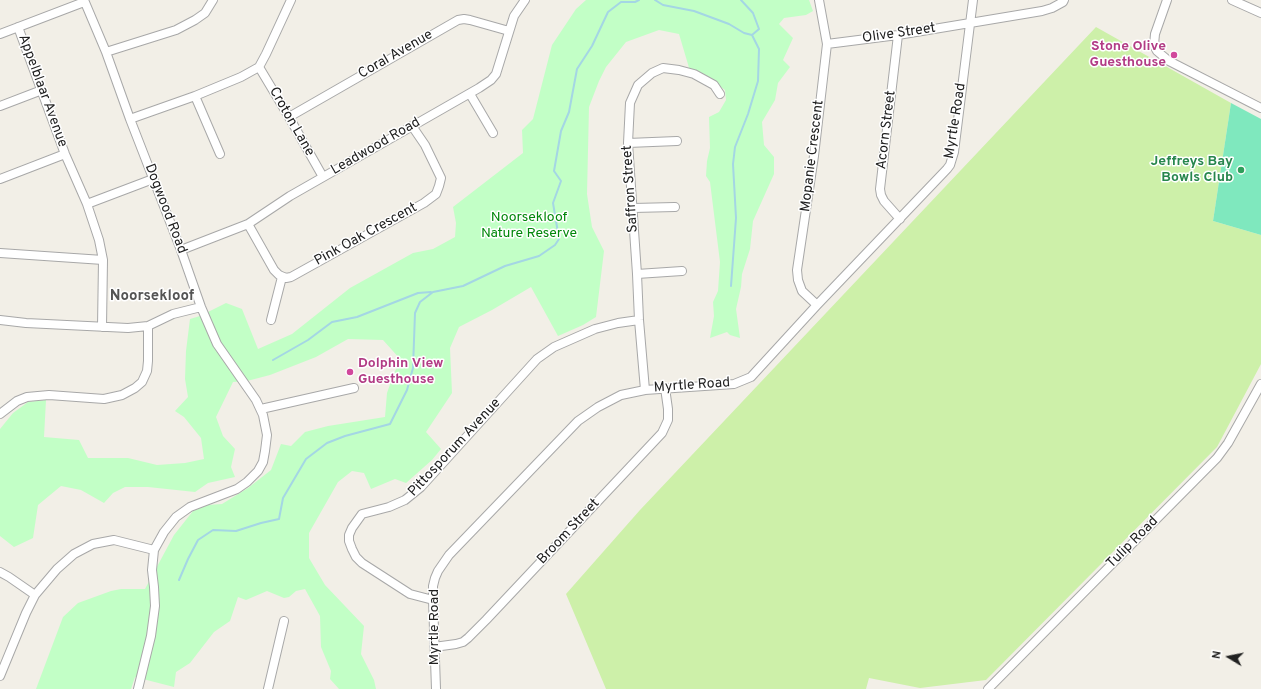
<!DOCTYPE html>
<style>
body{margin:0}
#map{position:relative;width:1261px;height:689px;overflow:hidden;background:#f2efe7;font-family:Overpass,sans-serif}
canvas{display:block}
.north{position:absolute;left:1209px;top:637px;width:40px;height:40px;-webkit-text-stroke:3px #fff;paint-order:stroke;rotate:280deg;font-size:11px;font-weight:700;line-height:16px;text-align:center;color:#212121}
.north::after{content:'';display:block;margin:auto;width:14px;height:18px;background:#212121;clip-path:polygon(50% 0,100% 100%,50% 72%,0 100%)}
</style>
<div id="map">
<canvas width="1261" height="689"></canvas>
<div class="north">N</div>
</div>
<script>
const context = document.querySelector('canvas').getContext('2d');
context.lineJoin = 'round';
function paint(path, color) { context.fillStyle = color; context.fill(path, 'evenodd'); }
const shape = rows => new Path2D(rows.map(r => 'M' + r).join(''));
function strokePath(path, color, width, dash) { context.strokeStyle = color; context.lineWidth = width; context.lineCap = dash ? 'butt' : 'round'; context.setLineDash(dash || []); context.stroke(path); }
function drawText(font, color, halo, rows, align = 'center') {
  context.font = font + ' Overpass,sans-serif'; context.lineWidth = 3; context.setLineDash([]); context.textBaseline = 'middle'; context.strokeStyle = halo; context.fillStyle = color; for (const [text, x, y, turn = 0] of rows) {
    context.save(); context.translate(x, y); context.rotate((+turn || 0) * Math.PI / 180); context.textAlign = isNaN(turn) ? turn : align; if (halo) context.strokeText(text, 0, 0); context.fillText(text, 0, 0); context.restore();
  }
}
paint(shape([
 [1096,27,1231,103,1213,221,1261,235,1261,364,1217,447,986,680,920,688,869,678,866,689,606,689,566,594,640,510]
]), '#cdf0a9');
paint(shape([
 [586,0,809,0,813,11,806,15,784,18,779,24,793,38,783,60,790,67,778,83,775,100,762,122,764,145,774,157,774,174,753,221,750,249,742,274,741,287,736,309,740,338,730,335,727,332,710,338,714,316,713,302,718,291,720,262,710,182,706,176,707,161,710,148,709,117,719,112,726,100,725,90,714,82,690,71,679,34,659,30,626,42,606,67,599,81,589,107,587,194,592,227,604,251,596,317,583,325,558,336,531,287,492,310,459,327,450,348,452,393,426,432,441,449,432,460,406,483,395,479,371,489,364,473,352,471,338,482,309,533,309,558,325,585,364,626,361,654,374,680,376,689,339,689,330,679,331,671,321,647,320,616,305,589,296,591,289,597,284,598,267,591,246,600,238,597,230,621,214,632,190,663,176,672,174,687,135,677,131,689,36,689,63,617,78,603,111,591,121,589,145,589,174,535,193,511,208,505,222,504,248,488,271,470,281,444,291,446,305,432,328,426,385,417,387,393,394,373,401,360,383,340,348,339,316,357,270,375,247,381,233,382,216,417,223,436,235,449,231,467,235,477,208,483,195,492,148,487,125,487,113,493,104,503,81,490,61,486,38,505,33,538,14,547,0,536,0,429,13,413,28,402,46,400,44,437,79,440,88,458,128,458,157,465,185,463,204,459,201,438,184,417,175,411,188,397,185,379,186,351,190,319,200,316,226,303,242,309,258,349,292,334,350,288,413,253,433,249,455,237,456,223,453,207,523,153,522,130,533,119,552,45,576,9]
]), '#c2ffc6');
paint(shape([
 [1231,103,1261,119,1261,235,1213,221]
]), '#7fe8be');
strokePath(shape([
 [655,0,663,5,694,11,729,24,744,33,752,35,759,29,753,13,741,0],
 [731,286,736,218,733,164,735,147,748,114,758,81,759,49,752,35],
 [273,360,308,340,332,322,357,317,418,293,431,292],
 [179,580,188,559,198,540,213,530,236,531,261,523,279,519,283,498,306,459,327,443,345,436,390,424,407,390,413,368,415,313,420,302,433,292,463,286,505,266,539,256,555,245,559,239,553,203,561,181,554,171,561,131,569,112,577,69,592,46,608,12,621,2,635,2,639,0]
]), '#a4d6e4', 2);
const minor = shape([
 [84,0,106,52,130,119,181,250,201,307,217,344,256,400,263,415,267,435,265,451,263,462,258,471,247,482,237,489,190,507,176,517,164,532,154,550,152,570,154,587,155,606,151,636,138,689],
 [1167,0,1155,34,1154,45,1157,51,1169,61,1261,108],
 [1232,0,1261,13],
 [18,27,65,154,87,204,99,240,103,260,102,327],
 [0,34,84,2],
 [898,35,880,189,881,195,884,201,900,219],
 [827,44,898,35,1042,11,1052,8,1063,2,1064,0],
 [106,52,176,30,195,20,205,13,213,0],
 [259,67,289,117,323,177],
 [259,67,266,54,291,0],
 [470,94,493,133],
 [195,96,220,154],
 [0,106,42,90],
 [289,117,458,20,464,19,470,20,509,31],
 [130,119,195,96,241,77,259,67],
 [628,143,677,141],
 [0,179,65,154],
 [87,204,153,179],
 [633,208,675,207],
 [248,224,274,270,279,275,286,278,291,277,424,203,436,194,439,186,441,178,425,145,412,126],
 [181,250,248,224,290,196,479,88,491,80,496,74,514,16,525,0],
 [0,253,103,260],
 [637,274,682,271],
 [817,305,802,291,798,280,797,270,814,156,827,44,819,0],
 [0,320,26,323,128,328,148,326,173,314,201,307],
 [271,320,282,277],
 [645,390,639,320,637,274,628,143,630,103,638,85,652,73,663,68,679,70,694,74,714,85,720,94],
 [261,409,354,388],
 [0,414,17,401,27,397,49,395,104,399,122,395,135,388,142,382,147,371,148,361,148,326],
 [0,572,9,577,35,595],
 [433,600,410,594,362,563,356,557,352,549,349,541,349,535,352,528,362,514,389,507,405,500,421,487,537,359,554,347,595,329,618,323,639,320],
 [434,647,456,644,463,642,468,638,486,620,662,433,668,420,668,409,665,388],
 [0,676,26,613,35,595,57,569,74,554,93,544,114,540,154,550],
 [268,689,284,621],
 [436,689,433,600,433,586,435,578,438,571,449,555,578,421,598,407,621,395,645,390,734,384,751,377,817,305,947,169,950,165,954,152,973,0],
 [988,689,1217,458,1228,443,1261,384]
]);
strokePath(minor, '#a8a8a8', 10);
strokePath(minor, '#fff', 8);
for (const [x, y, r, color] of [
 [1174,55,4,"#d1479c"],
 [1241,170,4,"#2e9e5b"],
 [350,372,4,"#d1479c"]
]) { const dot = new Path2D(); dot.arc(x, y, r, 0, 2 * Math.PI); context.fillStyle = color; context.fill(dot); strokePath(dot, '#fff', 1.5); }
drawText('14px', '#212121', '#fff', [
 ["Olive Street",899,34,-8],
 ["Coral Avenue",396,55,-30],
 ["Appelblaar Avenue",42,91,70],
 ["Myrtle Road",956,121,-81],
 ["Croton Lane",291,122,60],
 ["Acorn Street",887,130,-83],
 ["Leadwood Road",376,147,-30],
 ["Mopanie Crescent",813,156,-83],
 ["Saffron Street",631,189,-94],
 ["Dogwood Road",165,209,69],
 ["Pink Oak Crescent",366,235,-29],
 ["Myrtle Road",692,386,-4],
 ["Pittosporum Avenue",455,448,-47],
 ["Broom Street",569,532,-47],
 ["Tulip Road",1133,543,-45],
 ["Myrtle Road",435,627,-90]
]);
drawText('bold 14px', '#b23c85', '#fff', [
 ["Stone Olive",1166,47],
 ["Guesthouse",1166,63],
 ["Dolphin View",358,364,"left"],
 ["Guesthouse",358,380,"left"]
], 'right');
drawText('bold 14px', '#27864d', '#fff', [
 ["Jeffreys Bay",1233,162],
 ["Bowls Club",1233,178]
], 'right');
drawText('14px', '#02880b', '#fff', [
 ["Noorsekloof",529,218],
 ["Nature Reserve",529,234]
]);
drawText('bold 15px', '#545454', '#fff', [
 ["Noorsekloof",152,297]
]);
</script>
